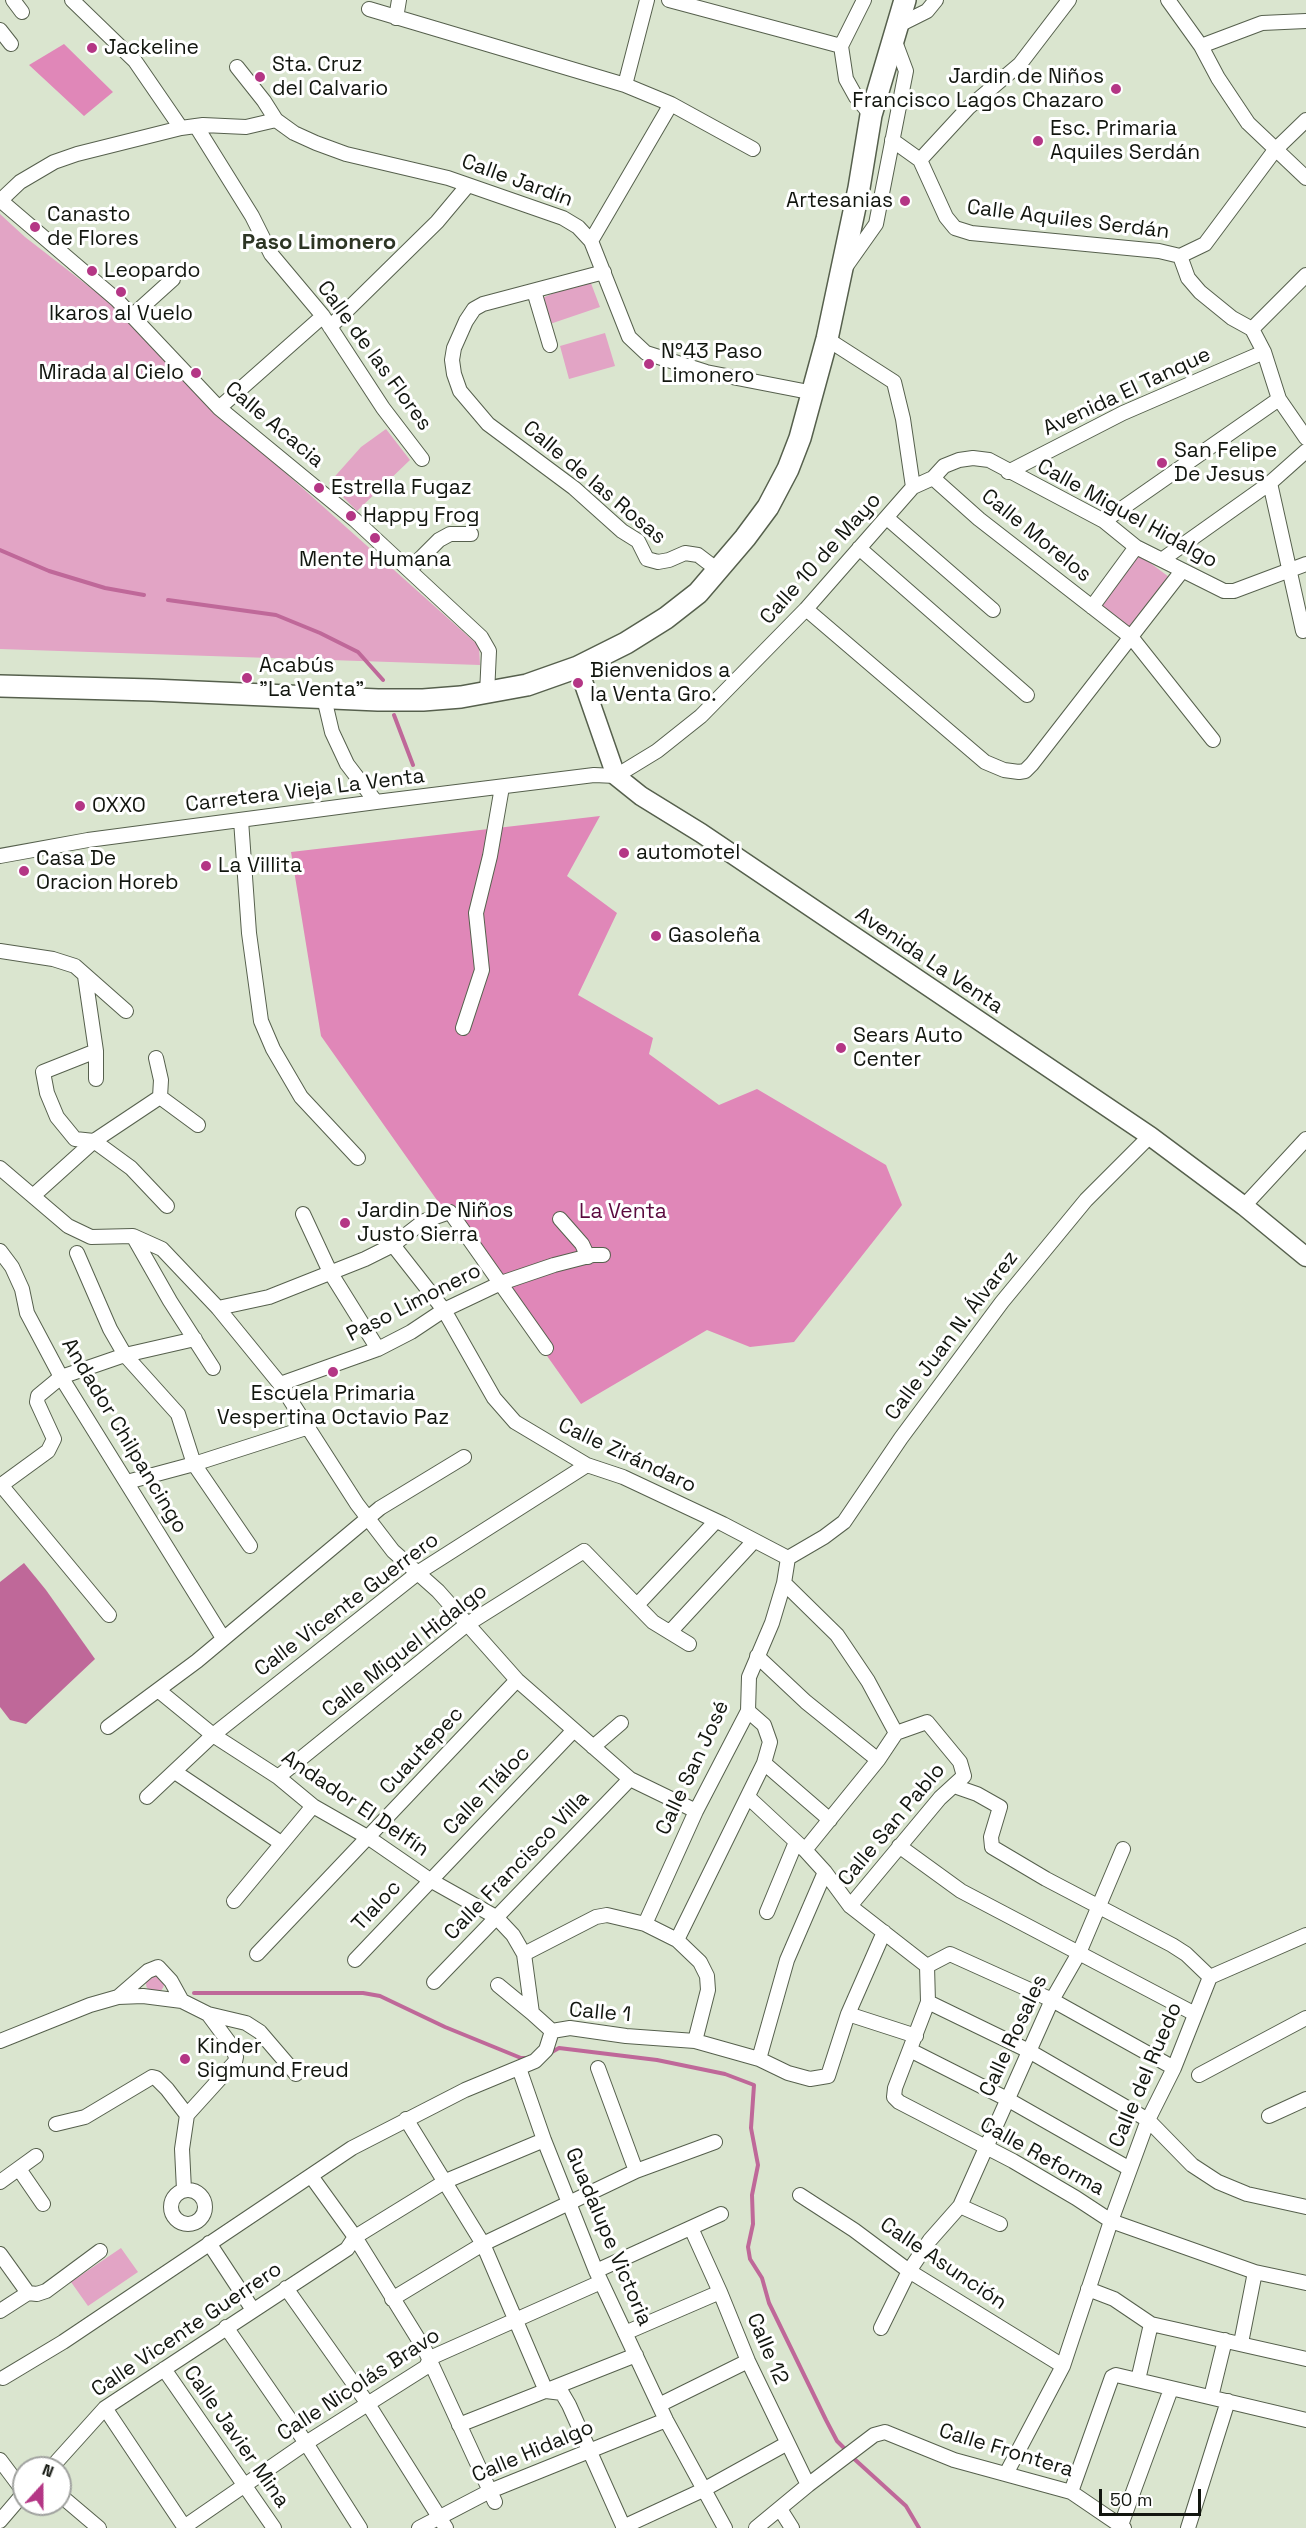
<!DOCTYPE html>
<meta charset="utf-8">
<style>
body{margin:0}
#map{position:relative;width:1306px;height:2528px;overflow:hidden;background:#dae5cf;font-family:"Space Grotesk",sans-serif}
canvas{display:block}
.north{position:absolute;left:12px;top:2456px;width:60px;height:60px;box-sizing:border-box;background:#fff;border:2px solid #a0a29f;border-radius:50%;rotate:21deg;font-size:16px;font-weight:700;line-height:24px;text-align:center;color:#12160f}
.north::after{content:'';display:block;margin:auto;width:21px;height:27px;background:#b43685;clip-path:polygon(50% 0,100% 100%,50% 72%,0 100%)}
.scale{position:absolute;left:1099px;top:2489px;width:102px;height:27px;box-sizing:border-box;border:3px solid #12160f;border-top:0;padding-left:8px;font-size:18px;line-height:21px;white-space:nowrap;color:#12160f;-webkit-text-stroke:4px #fff;paint-order:stroke}
</style>
<div id="map">
<canvas width="1306" height="2528"></canvas>
<div class="north">N</div>
<div class="scale">50 m</div>
</div>
<script>
const context = document.querySelector('canvas').getContext('2d');
context.lineJoin = 'round';
function paint(path, color) { context.fillStyle = color; context.fill(path, 'evenodd'); }
const shape = rows => new Path2D(rows.map(r => 'M' + r).join(''));
function strokePath(path, color, width, dash) { context.strokeStyle = color; context.lineWidth = width; context.lineCap = dash ? 'butt' : 'round'; context.setLineDash(dash || []); context.stroke(path); }
function drawText(font, color, halo, rows, align = 'center') {
  context.font = font + ' "Space Grotesk",sans-serif'; context.lineWidth = 6; context.setLineDash([]); context.textBaseline = 'middle'; context.strokeStyle = halo; context.fillStyle = color; for (const [text, x, y, turn = 0] of rows) {
    context.save(); context.translate(x, y); context.rotate((+turn || 0) * Math.PI / 180); context.textAlign = isNaN(turn) ? turn : align; if (halo) context.strokeText(text, 0, 0); context.fillText(text, 0, 0); context.restore();
  }
}
paint(shape([
 [0,214,25,237,114,306,186,384,479,646,480,665,0,649],
 [589,278,600,307,550,324,540,299],
 [605,333,615,366,569,379,560,346],
 [386,429,410,460,357,511,329,483,361,447],
 [1137,553,1169,577,1127,629,1101,605],
 '146 1984a9 9 0 1 1 18 0a9 9 0 1 1-18 0Z',
 [121,2248,138,2272,88,2306,71,2282]
]), '#e2a4c5');
paint(shape([
 [64,44,113,92,84,116,29,65],
 [600,816,567,876,617,913,578,995,653,1038,649,1054,719,1105,757,1089,886,1165,902,1205,794,1342,750,1347,707,1330,581,1404,321,1036,291,852]
]), '#e087b8');
paint(shape([
 [24,1563,46,1590,95,1659,26,1724,10,1720,0,1707,0,1582]
]), '#bf6899');
strokePath(shape([
 [0,550,49,571,105,588,144,595],
 [168,600,276,615,320,633,358,652,383,680],
 [394,715,413,765],
 [194,1993,363,1993,380,1996,445,2027,521,2058,528,2058],
 [550,2053,559,2048,657,2060,725,2074,754,2085,751,2128,758,2165,752,2195,753,2224,748,2247,750,2259,762,2278,769,2303,826,2420,837,2441,846,2450],
 [851,2456,906,2506,919,2528]
]), '#bf6899', 4);
const minor = shape([
 [13,0,22,12],
 [72,0,135,61,181,128],
 [669,0,841,46],
 [1168,0,1201,46,1218,78,1248,123,1306,178],
 [369,9,625,85,671,104,753,149],
 [396,18,399,0],
 [897,26,927,11,936,0],
 [0,30,11,44],
 [841,46,846,79,856,97,871,115],
 [841,46,864,0],
 [1201,46,1262,23,1306,21],
 [237,67,264,101,276,120,294,133,316,143,346,154,448,178,563,218,578,227,591,241,629,337,646,353,706,372,814,393],
 [625,85,647,0],
 [196,126,252,216,271,254,323,316,383,408,422,459],
 [892,140,920,160,946,217,955,228,971,233,1159,251,1180,256],
 [920,160,968,108,1020,64,1069,0],
 [0,200,117,300,219,408,355,520,481,637,489,651,487,694],
 [0,201,20,182,54,162,77,154,181,128,203,125,246,127,276,120],
 [591,241,671,104],
 [1180,256,1205,244,1275,150,1306,120],
 [1180,256,1188,278,1200,292,1232,318,1252,329],
 [847,265,876,224,906,71,894,39],
 [604,272,483,304,474,309,466,321,454,348,452,360,454,374,460,391,488,424,574,488,622,531,638,541,647,559,658,562,669,560,685,553,698,555,719,571],
 [534,291,550,345],
 [132,316,173,279],
 [330,327,437,222,468,185],
 [1252,329,1264,352,1279,399,1306,438],
 [1252,329,1306,275],
 [219,408,323,316],
 [1008,472,1123,413,1264,352],
 [933,478,944,466,959,460,973,458,989,460,1104,521,1136,547,1224,591,1234,591,1306,564],
 [1270,483,1303,631],
 [913,487,933,478,979,519,1132,638,1213,740],
 [887,518,993,610],
 [1104,521,1279,399],
 [859,548,1027,695],
 [1163,559,1270,483,1306,451],
 [409,570,439,540,450,534,471,534],
 [1092,607,1136,547],
 [806,609,985,762,1004,770,1019,772,1025,771,1032,764,1182,571],
 [324,698,332,732,347,764,376,802],
 [241,820,249,933,261,1021,273,1049,301,1097,358,1158],
 [0,856,88,840,376,802,594,775,616,776,657,751,701,716,806,609,913,487,903,419,894,382,827,339],
 [0,951,53,959,75,966,126,1011],
 [85,976,96,1051,96,1079],
 [463,1028,482,970,476,913,490,856,502,787],
 [96,1051,43,1072,47,1093,57,1117,75,1139,94,1141,131,1168,167,1206],
 [160,1097,198,1125],
 [0,1168,68,1226,91,1237,133,1236,162,1249,218,1308,280,1384,357,1504,393,1551,438,1591,517,1680,630,1779,696,1811],
 [34,1195,94,1141,160,1097,161,1080,156,1058],
 [1244,1206,1306,1139],
 [303,1214,330,1272,378,1349],
 [560,1219,582,1244,588,1257],
 [133,1236,170,1301,213,1368],
 [393,1245,444,1310,494,1398,515,1422,587,1465,623,1477,723,1524,788,1558],
 [0,1251,12,1267,22,1289,27,1313,61,1377,223,1638],
 [77,1253,110,1329,125,1355,178,1414,194,1464,250,1546],
 [218,1308,269,1297,365,1259,393,1245,424,1221,450,1212,546,1348],
 [280,1384,378,1349,411,1332,444,1310,501,1283,554,1265,593,1255,603,1255],
 [127,1482,194,1464,309,1427],
 [1,1485,109,1615],
 [0,1486,48,1451,54,1439,37,1402,38,1396,61,1377,125,1355,195,1339],
 [788,1558,824,1537,844,1522,901,1438,1002,1302,1086,1200,1150,1136],
 [784,1583,837,1635,868,1681,896,1733],
 [638,1604,716,1521],
 [670,1632,754,1541],
 [757,1656,806,1702,878,1760],
 [158,1690,213,1735,278,1777,313,1806,369,1838,430,1880,496,1917,513,1935,524,1954,532,2013,552,2031],
 [108,1727,197,1661,380,1508,464,1457],
 [593,1747,621,1723],
 [764,1763,830,1820],
 [175,1772,281,1843],
 [278,1777,466,1625,584,1551,653,1622,689,1644],
 [954,1786,977,1794,1000,1807,991,1837,992,1847,1046,1879,1172,1945,1186,1954,1210,1977],
 [147,1797,213,1735,419,1572,587,1465],
 [748,1797,805,1850,825,1872,850,1906,927,1966],
 [899,1846,961,1891,1195,2014],
 [805,1850,878,1760,896,1733,927,1722,960,1762,964,1776,940,1798,850,1906],
 [234,1901,313,1806],
 [767,1912,796,1842],
 [645,1924,696,1811,748,1711,749,1677,772,1623,784,1583,788,1558],
 [677,1940,764,1763,770,1742,764,1725,748,1711],
 [257,1954,517,1680],
 [524,1954,596,1917,607,1915,645,1924,677,1940,700,1962,707,1976,708,1990,695,2041],
 [355,1960,574,1730],
 [927,1966,928,2002,895,2088,894,2097,899,2102,1013,2161,1076,2198,1111,2221,1255,2272,1306,2283],
 [927,1966,950,1954,1052,2000,1174,2068],
 [434,1982,630,1779],
 [498,1985,532,2013],
 [118,1997,148,1971,158,1967,171,1981,182,2001],
 [928,2002,1029,2051,1148,2120,1192,2165,1218,2182,1247,2194,1306,2207],
 [848,2014,916,2036],
 [552,2031,570,2028,626,2036,695,2041,759,2059,788,2073,810,2079,828,2076,848,2014,884,1932],
 [0,2041,90,2005,118,1997,143,1996,182,2001,208,2014,246,2023,260,2032,296,2074],
 [910,2050,1007,2099,1130,2169],
 [759,2059,787,1960,825,1872],
 [519,2068,544,2140,596,2271,666,2420,725,2528],
 [598,2068,636,2171],
 [1199,2075,1306,2018],
 [1269,2116,1306,2099],
 [406,2119,483,2244,546,2391,562,2393,569,2405,624,2528],
 [56,2124,85,2117,152,2077,156,2078,167,2089,187,2115],
 [19,2169,43,2204],
 [311,2176,355,2237,425,2350,495,2502],
 [0,2182,36,2156],
 [184,2190,182,2149,187,2115,235,2062,236,2057,231,2045,208,2014],
 '171 2207a17 17 0 1 1 34 0a17 17 0 1 1-34 0Z',
 [800,2195,854,2230,909,2271,1063,2366],
 [960,2206,1000,2224],
 [691,2228,720,2292,748,2361,808,2485],
 [209,2243,253,2310],
 [0,2254,28,2293],
 [596,2271,721,2214],
 [286,2288,368,2404,446,2528],
 [1088,2289,1114,2299,1151,2324,1306,2359],
 [28,2293,37,2294,46,2291,100,2251],
 [392,2299,483,2244,636,2171,715,2142],
 [0,2311,28,2293],
 [226,2327,306,2443,360,2528],
 [881,2328,909,2271,930,2240,960,2206,1052,2000,1079,1953,1123,1849],
 [625,2333,720,2292],
 [1241,2343,1255,2272],
 [164,2369,274,2528],
 [3,2378,63,2342,352,2148,465,2090,535,2061,546,2050,552,2031],
 [1138,2380,1151,2324],
 [1211,2397,1225,2340],
 [659,2405,748,2361],
 [105,2408,185,2528],
 [459,2425,636,2355],
 [0,2460,24,2492],
 [51,2468,105,2408,347,2249,355,2237,446,2181,544,2140],
 [1006,2474,1063,2366,1111,2221,1148,2120,1174,2068,1210,1977,1306,1935],
 [1071,2492,1112,2377,1116,2375,1306,2420],
 [60,2495,99,2528],
 [780,2509,792,2528],
 [0,2521,24,2493],
 [1121,2525,1171,2389],
 [184,2527,306,2443,426,2367,430,2358,601,2282],
 [623,2527,703,2490,786,2444],
 [419,2528,490,2491,666,2420],
 [756,2528,808,2485,874,2435,885,2432,954,2460,1071,2492,1124,2528],
 [1188,2528,1228,2401]
]);
const major = shape([
 [578,667,616,776,641,796,701,833,1150,1136,1244,1206,1306,1257]
]);
const highway = shape([
 [0,686,152,690,378,700,423,700,461,697,527,685,578,667,626,643,666,618,698,593,745,538,768,507,788,469,800,438,827,339,859,188,871,115,905,0]
]);
strokePath(minor, '#56604d', 16);
strokePath(major, '#56604d', 21);
strokePath(highway, '#56604d', 24);
strokePath(minor, '#fff', 14);
strokePath(major, '#fff', 18);
strokePath(highway, '#fff', 21);
for (const [x, y, r, color] of [
 [92,48,6,"#b43685"],
 [260,77,6,"#b43685"],
 [1116,89,6,"#b43685"],
 [1038,141,6,"#b43685"],
 [905,201,6,"#b43685"],
 [35,227,6,"#b43685"],
 [92,271,6,"#b43685"],
 [121,292,6,"#b43685"],
 [649,364,6,"#b43685"],
 [196,373,6,"#b43685"],
 [1162,463,6,"#b43685"],
 [319,488,6,"#b43685"],
 [351,516,6,"#b43685"],
 [375,538,6,"#b43685"],
 [247,678,6,"#b43685"],
 [578,683,6,"#b43685"],
 [80,806,6,"#b43685"],
 [624,853,6,"#b43685"],
 [206,866,6,"#b43685"],
 [24,871,6,"#b43685"],
 [656,936,6,"#b43685"],
 [841,1048,6,"#b43685"],
 [345,1223,6,"#b43685"],
 [333,1372,6,"#b43685"],
 [185,2059,6,"#b43685"]
]) { const dot = new Path2D(); dot.arc(x, y, r, 0, 2 * Math.PI); context.fillStyle = color; context.fill(dot); strokePath(dot, '#fff', 2); }
drawText('21px', '#12160f', '#fff', [
 ["Jackeline",104,48],
 ["Sta. Cruz",272,65],
 ["del Calvario",272,89],
 ["Jardin de Niños",1104,77,"right"],
 ["Francisco Lagos Chazaro",1104,101,"right"],
 ["Esc. Primaria",1050,129],
 ["Aquiles Serdán",1050,153],
 ["Artesanias",893,201,"right"],
 ["Canasto",47,215],
 ["de Flores",47,239],
 ["Leopardo",104,271],
 ["Ikaros al Vuelo",121,314,"center"],
 ["N°43 Paso",661,352],
 ["Limonero",661,376],
 ["Mirada al Cielo",184,373,"right"],
 ["San Felipe",1174,451],
 ["De Jesus",1174,475],
 ["Estrella Fugaz",331,488],
 ["Happy Frog",363,516],
 ["Mente Humana",375,560,"center"],
 ["Acabús",259,666],
 ["\"La Venta\"",259,690],
 ["Bienvenidos a",590,671],
 ["la Venta Gro.",590,695],
 ["OXXO",92,806],
 ["automotel",636,853],
 ["Casa De",36,859],
 ["Oracion Horeb",36,883],
 ["La Villita",218,866],
 ["Gasoleña",668,936],
 ["Sears Auto",853,1036],
 ["Center",853,1060],
 ["Jardin De Niños",357,1211],
 ["Justo Sierra",357,1235],
 ["Escuela Primaria",333,1394,"center"],
 ["Vespertina Octavio Paz",333,1418,"center"],
 ["Kinder",197,2047],
 ["Sigmund Freud",197,2071]
], 'left');
drawText('21px', '#12160f', '#fff', [
 ["Calle Jardín",517,181,20],
 ["Calle Aquiles Serdán",1068,220,7],
 ["Calle de las Flores",374,356,54],
 ["Avenida El Tanque",1127,392,-25],
 ["Calle Acacia",274,425,40],
 ["Calle de las Rosas",594,483,40],
 ["Calle Miguel Hidalgo",1127,514,29],
 ["Calle Morelos",1036,536,39],
 ["Calle 10 de Mayo",821,559,-48],
 ["Carretera Vieja La Venta",305,791,-7],
 ["Avenida La Venta",929,961,34],
 ["Paso Limonero",414,1303,-27],
 ["Calle Juan N. Álvarez",952,1336,-53],
 ["Andador Chilpancingo",124,1436,59],
 ["Calle Zirándaro",627,1456,25],
 ["Calle Vicente Guerrero",347,1605,-37],
 ["Calle Miguel Hidalgo",405,1651,-38],
 ["Cuautepec",422,1751,-47],
 ["Calle San José",693,1768,-65],
 ["Calle Tláloc",487,1791,-46],
 ["Andador El Delfín",355,1804,34],
 ["Calle San Pablo",892,1825,-50],
 ["Calle Francisco Villa",517,1866,-46],
 ["Tlaloc",377,1906,-47],
 ["Calle 1",600,2013,5],
 ["Calle Rosales",1014,2036,-65],
 ["Calle del Ruedo",1146,2075,-67],
 ["Calle Reforma",1042,2157,29],
 ["Guadalupe Victoria",608,2237,67],
 ["Calle Asunción",943,2264,34],
 ["Calle Vicente Guerrero",187,2330,-34],
 ["Calle 12",767,2349,67],
 ["Calle Nicolás Bravo",359,2385,-33],
 ["Calle Javier Mina",236,2437,55],
 ["Calle Frontera",1006,2451,17],
 ["Calle Hidalgo",533,2452,-23]
]);
drawText('21px', '#5b0a3f', '#fff', [
 ["La Venta",623,1212]
]);
drawText('bold 22px', '#2d3524', '#fff', [
 ["Paso Limonero",319,243]
]);
</script>
